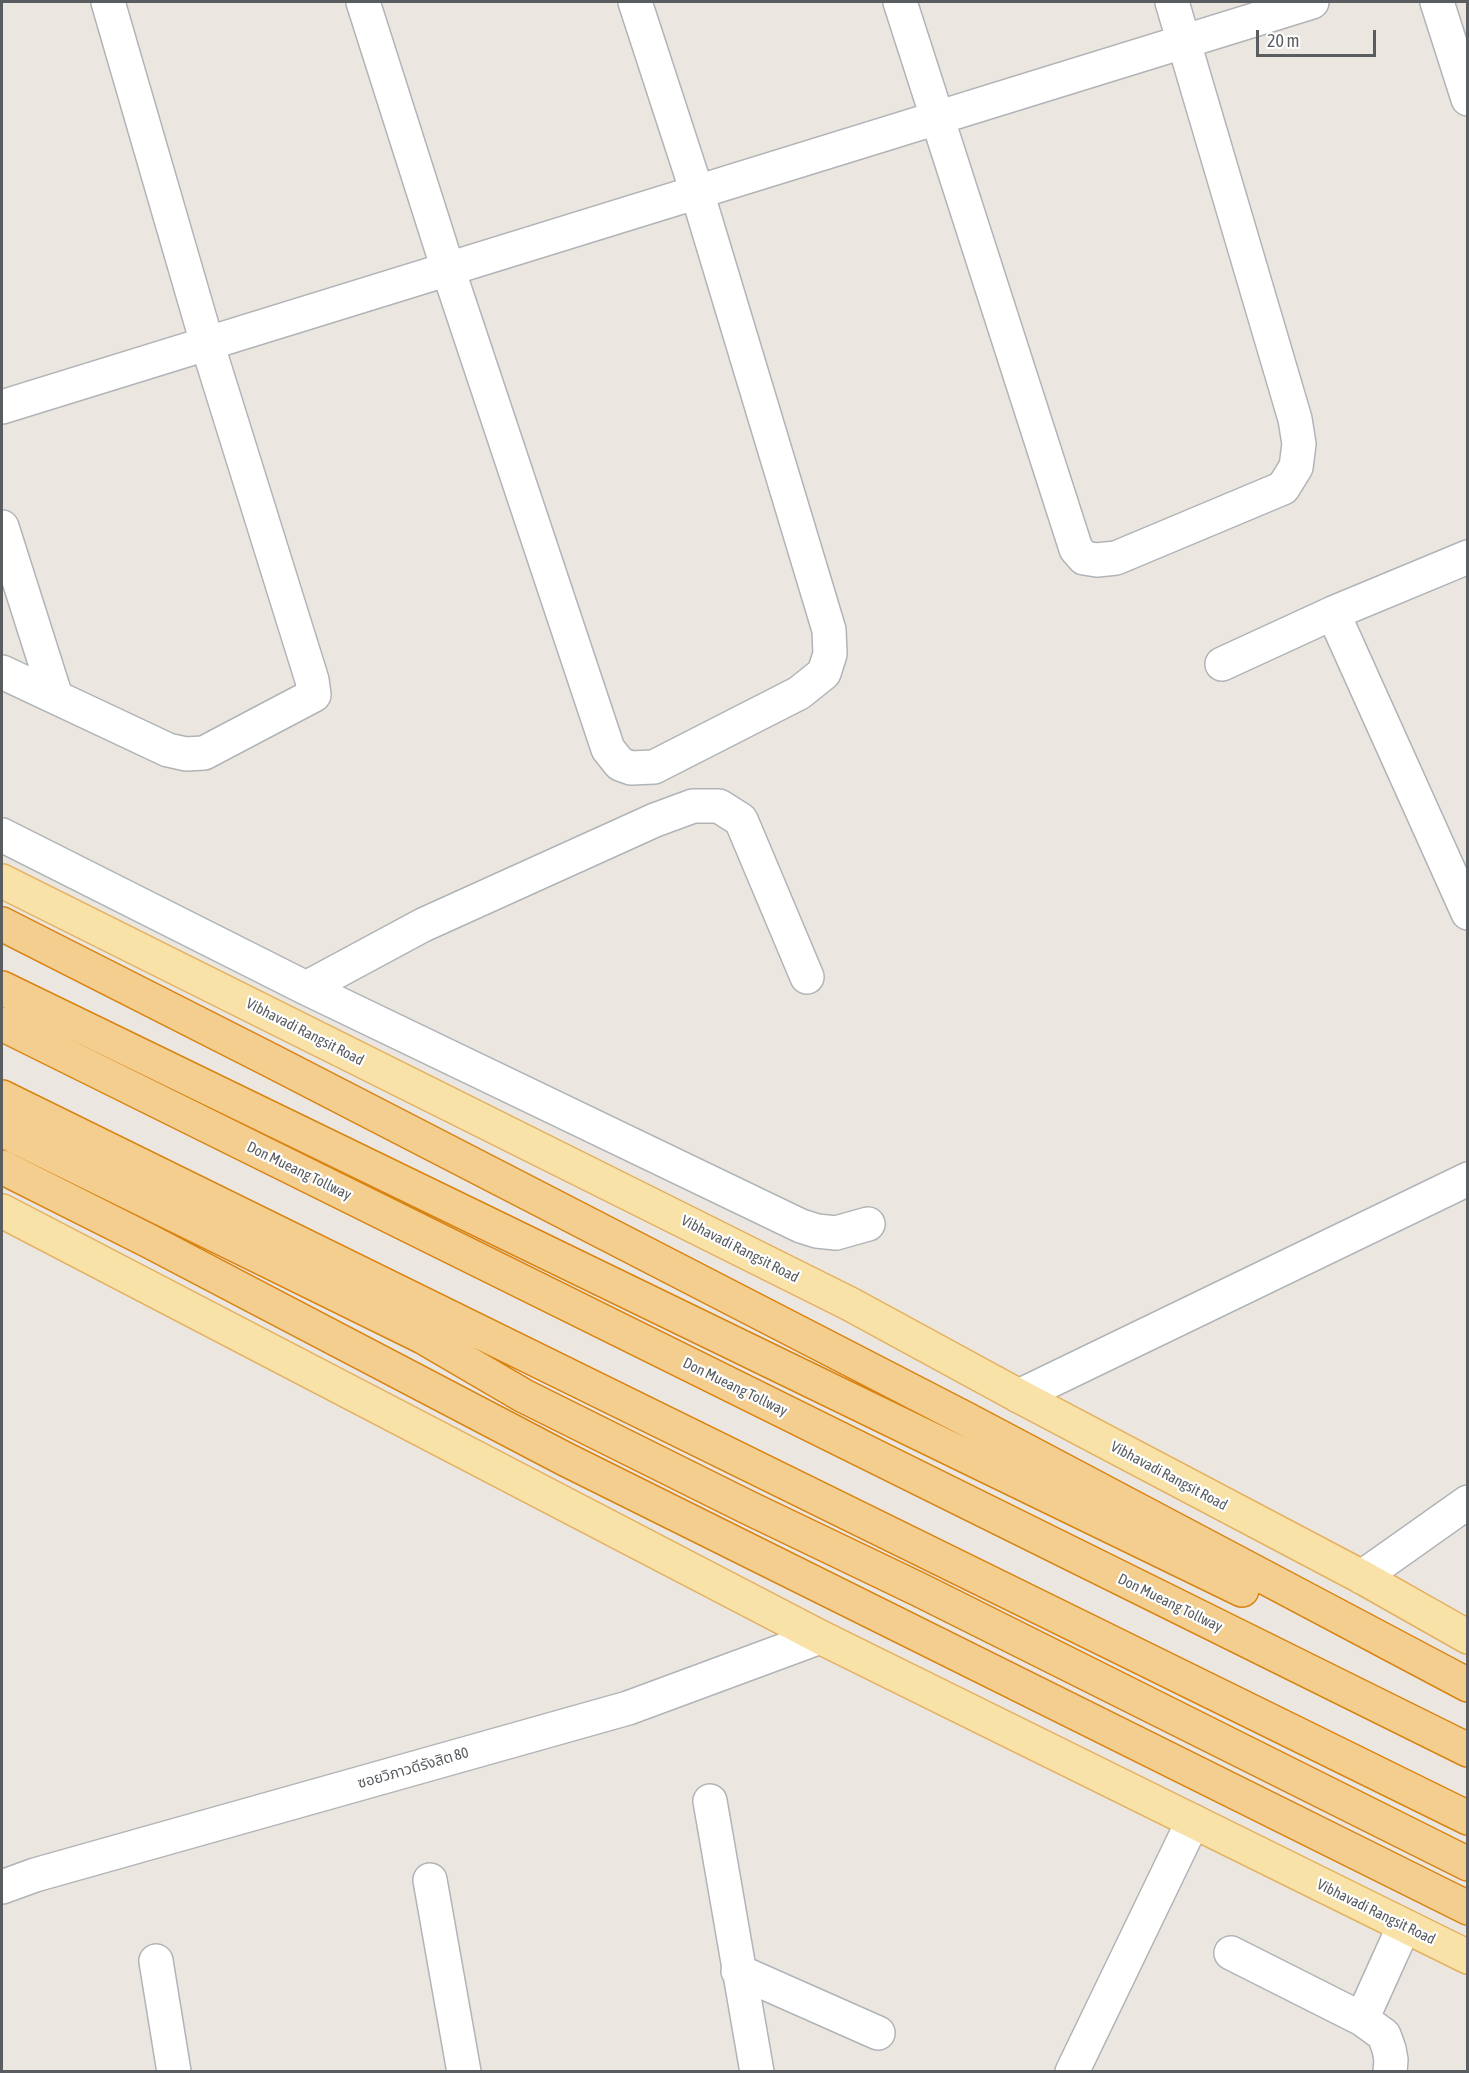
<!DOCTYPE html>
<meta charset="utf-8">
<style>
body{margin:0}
#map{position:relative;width:1469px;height:2073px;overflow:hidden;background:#ebe7e0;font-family:"Asap Condensed",sans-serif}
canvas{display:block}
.frame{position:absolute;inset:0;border:3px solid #595d60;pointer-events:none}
.scale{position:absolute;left:1256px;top:30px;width:120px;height:27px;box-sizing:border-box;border:3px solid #595d60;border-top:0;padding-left:8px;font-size:18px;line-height:21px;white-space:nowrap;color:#595d60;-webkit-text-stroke:4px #fff;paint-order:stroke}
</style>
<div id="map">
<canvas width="1469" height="2073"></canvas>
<div class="frame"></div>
<div class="scale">20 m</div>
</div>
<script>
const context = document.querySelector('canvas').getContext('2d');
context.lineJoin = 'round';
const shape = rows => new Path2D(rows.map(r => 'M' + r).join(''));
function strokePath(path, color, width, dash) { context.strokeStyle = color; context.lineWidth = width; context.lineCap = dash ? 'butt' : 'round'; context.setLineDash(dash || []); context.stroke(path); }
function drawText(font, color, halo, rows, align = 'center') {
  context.font = font + ' "Asap Condensed","Noto Sans Thai",sans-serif'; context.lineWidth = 4.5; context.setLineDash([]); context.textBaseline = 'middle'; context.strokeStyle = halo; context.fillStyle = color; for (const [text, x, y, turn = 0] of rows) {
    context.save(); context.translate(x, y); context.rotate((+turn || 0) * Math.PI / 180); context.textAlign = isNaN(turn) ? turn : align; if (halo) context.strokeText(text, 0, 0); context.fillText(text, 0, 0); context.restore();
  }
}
const minor = shape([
 [363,2,448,269,608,749,620,764,631,768,654,767,799,693,824,673,830,654,829,630,697,192,635,2],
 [900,2,1076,549,1084,558,1097,560,1116,558,1283,488,1296,467,1299,444,1295,419,1172,2],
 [1437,2,1468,99],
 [2,407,1312,2],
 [2,527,56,697],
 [1333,613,1468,913],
 [1222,664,1333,613,1468,557],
 [2,672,168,750,186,754,204,753,314,695,312,680,207,343,108,2],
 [2,835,306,988,801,1226,817,1231,836,1233,868,1224],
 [306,988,423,925,655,820,693,806,719,806,741,820,807,977],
 [1019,1396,1468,1179],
 [1362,1577,1468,1502],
 [710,1801,757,2072],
 [430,1880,464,2072],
 [2,1887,35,1875,628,1708,820,1637],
 [1231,1953,1362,2019],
 [156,1961,174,2072],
 [738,1971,878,2033],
 [1072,2072,1193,1821],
 [1390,2072,1391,2060,1389,2049,1384,2035,1362,2019,1404,1926]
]);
const major = shape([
 [2,881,850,1304,1019,1396,1362,1577,1468,1637],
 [2,1211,820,1637,1468,1957]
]);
const highway = shape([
 [2,924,272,1061,966,1419,1468,1685],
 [2,988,1242,1590],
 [2,1024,1468,1750],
 [2,1097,1468,1818],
 [2,1130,423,1337,524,1396,747,1507,920,1590,1468,1864],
 [2,1167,149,1241,565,1459,1468,1908]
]);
strokePath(minor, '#b1b4b7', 36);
strokePath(major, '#e5b05f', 36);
strokePath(highway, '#d98412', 36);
strokePath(minor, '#fff', 33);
strokePath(major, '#f8e2a8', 33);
strokePath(highway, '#f4ce8f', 33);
drawText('15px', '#595d60', '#fff', [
 ["Vibhavadi Rangsit Road",305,1032,27],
 ["Don Mueang Tollway",299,1171,26],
 ["Vibhavadi Rangsit Road",740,1249,27],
 ["Don Mueang Tollway",735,1387,26],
 ["Vibhavadi Rangsit Road",1169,1476,28],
 ["Don Mueang Tollway",1170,1603,26],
 ["ซอยวิภาวดีรังสิต 80",413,1768,-16],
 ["Vibhavadi Rangsit Road",1376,1912,26]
]);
</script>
